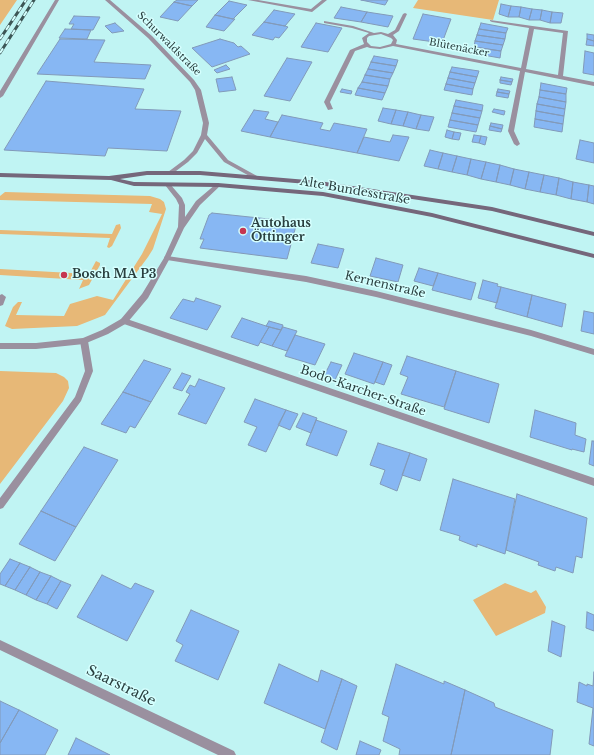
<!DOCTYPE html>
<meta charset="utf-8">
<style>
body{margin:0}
canvas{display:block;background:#c0f4f3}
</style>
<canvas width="594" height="755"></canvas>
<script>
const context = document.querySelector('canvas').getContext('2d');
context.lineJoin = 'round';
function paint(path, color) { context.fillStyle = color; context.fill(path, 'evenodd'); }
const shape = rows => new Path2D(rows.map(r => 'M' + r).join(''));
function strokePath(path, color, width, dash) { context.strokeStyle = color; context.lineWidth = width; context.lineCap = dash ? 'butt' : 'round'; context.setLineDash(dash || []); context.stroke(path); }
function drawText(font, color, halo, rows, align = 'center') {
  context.font = font + ' "Libre Baskerville",serif'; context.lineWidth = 3; context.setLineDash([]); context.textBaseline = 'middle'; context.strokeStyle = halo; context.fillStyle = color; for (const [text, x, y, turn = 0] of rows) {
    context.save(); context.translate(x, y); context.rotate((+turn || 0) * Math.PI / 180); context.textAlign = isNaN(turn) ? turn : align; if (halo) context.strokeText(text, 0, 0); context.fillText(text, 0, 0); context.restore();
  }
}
paint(shape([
 [0,0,17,0,0,25],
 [418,0,499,0,493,20,413,8],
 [5,192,150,196,160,199,164,202,166,209,153,249,148,257,105,315,77,326,12,329,5,326,13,307,18,302,22,302,16,315,64,316,70,304,97,296,113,300,142,254,162,214,149,212,152,204,0,200,0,196],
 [120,224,121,228,112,246,109,248,107,247,110,238,0,234,0,230,112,234,116,225],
 [96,261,100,263,100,265,89,285,81,288,79,289,83,280,0,275,0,269,89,274],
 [0,371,56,373,64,377,68,381,69,388,63,401,0,484],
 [505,583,531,593,536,590,546,607,545,613,496,636,473,600]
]), '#e7b877');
const building = shape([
 [177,0,198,0,192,6,174,2,177,0],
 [361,0,388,0,385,5,361,0],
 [229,1,247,5,233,19,215,15,229,1],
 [174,2,192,6,178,21,160,17,174,2],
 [501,4,511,6,508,17,499,14,501,4],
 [511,6,521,7,519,17,508,17,511,6],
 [341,7,367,12,361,22,334,18,341,7],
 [521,7,532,9,529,20,519,17,521,7],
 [532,9,542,10,540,20,529,20,532,9],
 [274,10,295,14,285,26,264,22,274,10],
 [542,10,552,12,550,23,540,20,542,10],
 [367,12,393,16,388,27,361,22,367,12],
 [552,12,563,13,561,23,550,23,552,12],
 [423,14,451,19,442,43,413,39,423,14],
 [215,15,233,19,235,19,224,31,206,27,215,15],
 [74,16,100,17,93,30,71,29,74,24,69,24,74,16],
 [264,22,285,26,288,27,279,38,275,37,273,40,252,35,264,22],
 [115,23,124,31,112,33,105,26,115,23],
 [316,23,342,28,328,52,301,47,316,23],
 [481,23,508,28,506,33,479,29,481,23],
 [65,29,91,30,87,39,59,38,65,29],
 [479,29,506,33,505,39,477,35,479,29],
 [587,34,594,35,594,41,587,39,587,34],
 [477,35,505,39,503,45,475,41,477,35],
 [60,39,105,40,94,62,151,65,145,79,37,74,60,39],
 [220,39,234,43,238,47,241,46,250,54,212,67,192,48,220,39],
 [587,39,594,41,594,46,586,45,587,39],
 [475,41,503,45,501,51,474,47,475,41],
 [474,47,501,51,500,58,472,53,474,47],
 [585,51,594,53,594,75,583,73,585,51],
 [374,56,398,60,396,66,371,62,374,56],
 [287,58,312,62,290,101,264,96,287,58],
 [371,62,396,66,393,73,368,69,371,62],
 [226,65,230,69,217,73,214,70,226,65],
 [452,67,479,71,477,77,450,72,452,67],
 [368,69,393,73,390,79,365,75,368,69],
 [450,72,477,77,475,83,448,78,450,72],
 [365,75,390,79,388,86,362,82,365,75],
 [232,77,236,90,219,92,216,79,232,77],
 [501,77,513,79,512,82,500,80,501,77],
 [448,78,475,83,473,89,446,84,448,78],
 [500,80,512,82,511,85,500,83,500,80],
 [46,81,144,89,135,109,181,111,167,151,108,148,105,156,4,150,46,81],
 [362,82,388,86,385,93,358,88,362,82],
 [541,83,567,88,566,94,540,90,541,83],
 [446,84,473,89,472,95,444,90,446,84],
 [358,88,385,93,382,100,355,95,358,88],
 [342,89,352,91,351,94,340,92,342,89],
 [498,89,510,91,509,94,497,92,498,89],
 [540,90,566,94,566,102,539,97,540,90],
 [497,92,509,94,508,98,496,96,497,92],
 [539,97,566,102,565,109,537,104,539,97],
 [456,100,483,105,482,111,454,106,456,100],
 [537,104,565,109,564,116,536,111,537,104],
 [454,106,482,111,480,118,452,113,454,106],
 [383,108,396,110,391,124,378,121,383,108],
 [494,109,505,111,504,115,492,112,494,109],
 [254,110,269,112,265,119,278,122,270,137,241,131,254,110],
 [396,110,408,112,403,126,391,124,396,110],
 [536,111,564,116,563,124,535,119,536,111],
 [408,112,421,115,416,129,403,126,408,112],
 [452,113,480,118,478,125,450,120,452,113],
 [282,115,323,123,320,129,330,131,334,123,367,129,357,153,270,137,282,115],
 [421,115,434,117,429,131,416,129,421,115],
 [535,119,563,124,562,132,534,127,535,119],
 [450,120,478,125,476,132,448,127,450,120],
 [491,123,503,125,502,129,490,126,491,123],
 [490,126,502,129,501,132,489,130,490,126],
 [447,130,454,132,452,139,445,137,447,130],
 [454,132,461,133,459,140,452,139,454,132],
 [393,135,409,137,399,161,357,153,364,137,390,142,393,135],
 [474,135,481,136,479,143,472,142,474,135],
 [481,136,487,137,485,145,479,143,481,136],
 [580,140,594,143,594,163,576,159,580,140],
 [430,150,443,153,438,169,424,166,430,150],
 [443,153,457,156,452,172,438,169,443,153],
 [457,156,471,159,467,175,452,172,457,156],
 [471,159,486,162,481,179,467,175,471,159],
 [486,162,500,165,496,182,481,179,486,162],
 [500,165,514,169,510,185,496,182,500,165],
 [514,169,529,172,525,189,510,185,514,169],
 [529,172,544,175,540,192,525,189,529,172],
 [544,175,559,178,556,195,540,192,544,175],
 [559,178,573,182,571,199,556,195,559,178],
 [573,182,589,185,587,202,571,199,573,182],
 [589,185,594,186,594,204,587,202,589,185],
 [212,213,297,222,287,259,200,248,204,239,200,239,209,215,212,213],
 [318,244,344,249,338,268,311,263,318,244],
 [376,258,403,265,398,282,370,276,376,258],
 [419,268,438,273,433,286,414,281,419,268],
 [438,273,476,283,471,300,432,290,438,273],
 [483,280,498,284,497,286,501,287,497,303,478,298,483,280],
 [501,287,532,295,527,317,495,308,501,287],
 [532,295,566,304,562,327,527,317,532,295],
 [196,298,221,306,207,330,170,318,183,299,194,302,196,298],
 [584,311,594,313,594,334,581,331,584,311],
 [242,318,269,327,258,346,231,337,242,318],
 [269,321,283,325,281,330,266,326,269,321],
 [269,327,281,330,272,346,260,342,269,327],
 [283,327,297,331,287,351,272,346,283,327],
 [295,335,325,344,315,365,285,356,295,335],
 [354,353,383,362,374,384,345,374,354,353],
 [407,356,456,371,444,407,401,394,408,377,400,374,407,356],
 [144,360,171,369,151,402,123,392,144,360],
 [331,362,342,365,335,380,324,376,331,362],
 [383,362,392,365,384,385,375,382,383,362],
 [456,371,499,384,489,423,444,409,456,371],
 [182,373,191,376,182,391,173,388,182,373],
 [199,379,225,388,206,424,178,414,190,394,186,392,190,385,195,387,199,379],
 [123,392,151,402,135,428,130,426,126,433,101,424,123,392],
 [255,399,286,410,266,452,248,445,257,427,244,422,255,399],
 [286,410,298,414,290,430,278,425,286,410],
 [535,410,576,423,575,435,586,439,584,452,572,449,572,450,530,437,535,410],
 [303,413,317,418,311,433,296,427,303,413],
 [316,420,347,431,337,456,306,445,316,420],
 [592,441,594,441,594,466,589,464,592,441],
 [378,443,410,453,397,491,380,484,385,470,370,465,378,443],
 [84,447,118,460,76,527,41,511,84,447],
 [410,453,427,459,420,481,402,475,410,453],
 [453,479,515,499,505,554,477,544,477,547,459,540,460,536,440,530,453,479],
 [517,494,587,518,582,558,576,556,573,573,556,567,555,571,538,565,539,562,506,550,517,494],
 [41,511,76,527,55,561,19,544,41,511],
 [10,559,20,563,5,586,0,584,0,574,10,559],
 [20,563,30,567,15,590,5,586,20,563],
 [30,567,40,572,26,595,15,590,30,567],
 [40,572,51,576,36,600,26,595,40,572],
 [102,575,131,589,135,583,154,591,127,641,77,617,102,575],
 [51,576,61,581,47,604,36,600,51,576],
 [61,581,71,585,57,609,47,604,61,581],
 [191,610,239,631,218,680,175,661,183,645,176,641,191,610],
 [587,612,594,615,594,631,586,628,587,612],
 [552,621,565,626,561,657,548,651,552,621],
 [279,664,318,682,321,670,342,679,325,729,264,703,279,664],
 [396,664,444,684,444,681,465,690,451,755,399,755,400,749,383,741,389,717,382,714,396,664],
 [594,672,594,746,589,744,593,708,577,702,579,682,587,686,587,684,593,686,594,672],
 [342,679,357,686,337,750,321,742,342,679],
 [465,690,494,703,495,707,553,730,550,755,451,755,465,690],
 [0,701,19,710,0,743,0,701],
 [19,710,58,730,45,755,0,755,0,743,19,710],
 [76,738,110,755,68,755,76,738],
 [360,741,381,750,379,755,356,755,360,741]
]);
paint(building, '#87b7f3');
strokePath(building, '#829ab9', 1);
paint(shape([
 [2,294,6,297,3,305,0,306,0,295,2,294]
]), '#9a909f');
paint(shape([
 [248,0,258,0,311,9,322,0,327,0,312,12,248,0],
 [405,13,407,14,399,31,393,35,397,40,396,44,521,68,529,28,492,22,490,21,490,20,568,31,563,76,594,82,594,86,525,72,514,131,520,144,517,146,514,144,508,131,520,71,393,46,380,49,370,48,367,47,355,51,330,102,333,109,328,110,324,102,350,50,364,44,362,38,369,33,352,28,324,23,324,21,353,26,374,33,381,32,388,34,395,30,403,14,405,13],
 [534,29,563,33,558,75,526,69,534,29],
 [381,34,391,38,393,40,391,44,380,47,371,46,367,42,367,38,369,36,381,34],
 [165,256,167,256,306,276,376,291,531,330,594,349,594,355,531,336,376,297,306,282,167,260,164,258,165,256],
 [124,318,594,478,594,486,121,323,120,321,121,319,124,318],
 [84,338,88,341,93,371,81,401,3,508,0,509,0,498,75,397,85,371,80,341,84,338],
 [0,640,234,751,236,755,218,755,0,650,0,640]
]), '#9a909f');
paint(shape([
 [55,0,59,0,3,96,0,98,0,91,55,0],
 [105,0,110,0,152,36,194,80,201,90,209,123,207,135,228,160,257,176,257,178,253,178,224,162,205,139,197,153,188,162,172,174,168,174,168,172,184,160,193,151,201,135,203,123,195,90,190,82,148,38,105,0],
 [168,183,170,184,182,198,185,205,185,217,196,201,216,184,218,183,221,185,200,205,184,228,170,258,148,298,127,323,108,334,84,344,36,349,0,349,0,343,36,343,83,338,102,330,121,319,142,294,164,258,178,227,179,205,176,199,165,185,168,183]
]), '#9a909f');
paint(shape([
 [147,171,200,171,319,181,492,207,594,232,594,236,492,211,319,185,200,175,147,175,120,179,134,182,218,183,323,192,432,213,594,254,594,258,432,217,323,196,218,187,134,186,111,180,0,177,0,173,109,176,147,171]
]), '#75677b');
const rail = shape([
 [0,39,26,0],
 [0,53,34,0]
]);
strokePath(rail, '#3d5656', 3);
strokePath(rail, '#d5fffe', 2, [5.5]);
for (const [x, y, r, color] of [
 [243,231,4,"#c63651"],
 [64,275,4,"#c63651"]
]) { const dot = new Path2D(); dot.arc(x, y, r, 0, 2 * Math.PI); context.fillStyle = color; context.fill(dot); strokePath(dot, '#d5fffe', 1.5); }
drawText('10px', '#293e3e', '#d5fffe', [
 ["Schurwaldstraße",169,44,45],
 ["Blütenäcker",459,48,11]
]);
drawText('12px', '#293e3e', '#d5fffe', [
 ["Alte Bundesstraße",355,191,10],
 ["Kernenstraße",385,285,13],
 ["Bodo-Karcher-Straße",363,391,19]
]);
drawText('bold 12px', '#293e3e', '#d5fffe', [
 ["Autohaus",251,224],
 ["Öttinger",251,238],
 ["Bosch MA P3",72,275]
], 'left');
drawText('14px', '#293e3e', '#d5fffe', [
 ["Saarstraße",121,686,26]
]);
</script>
